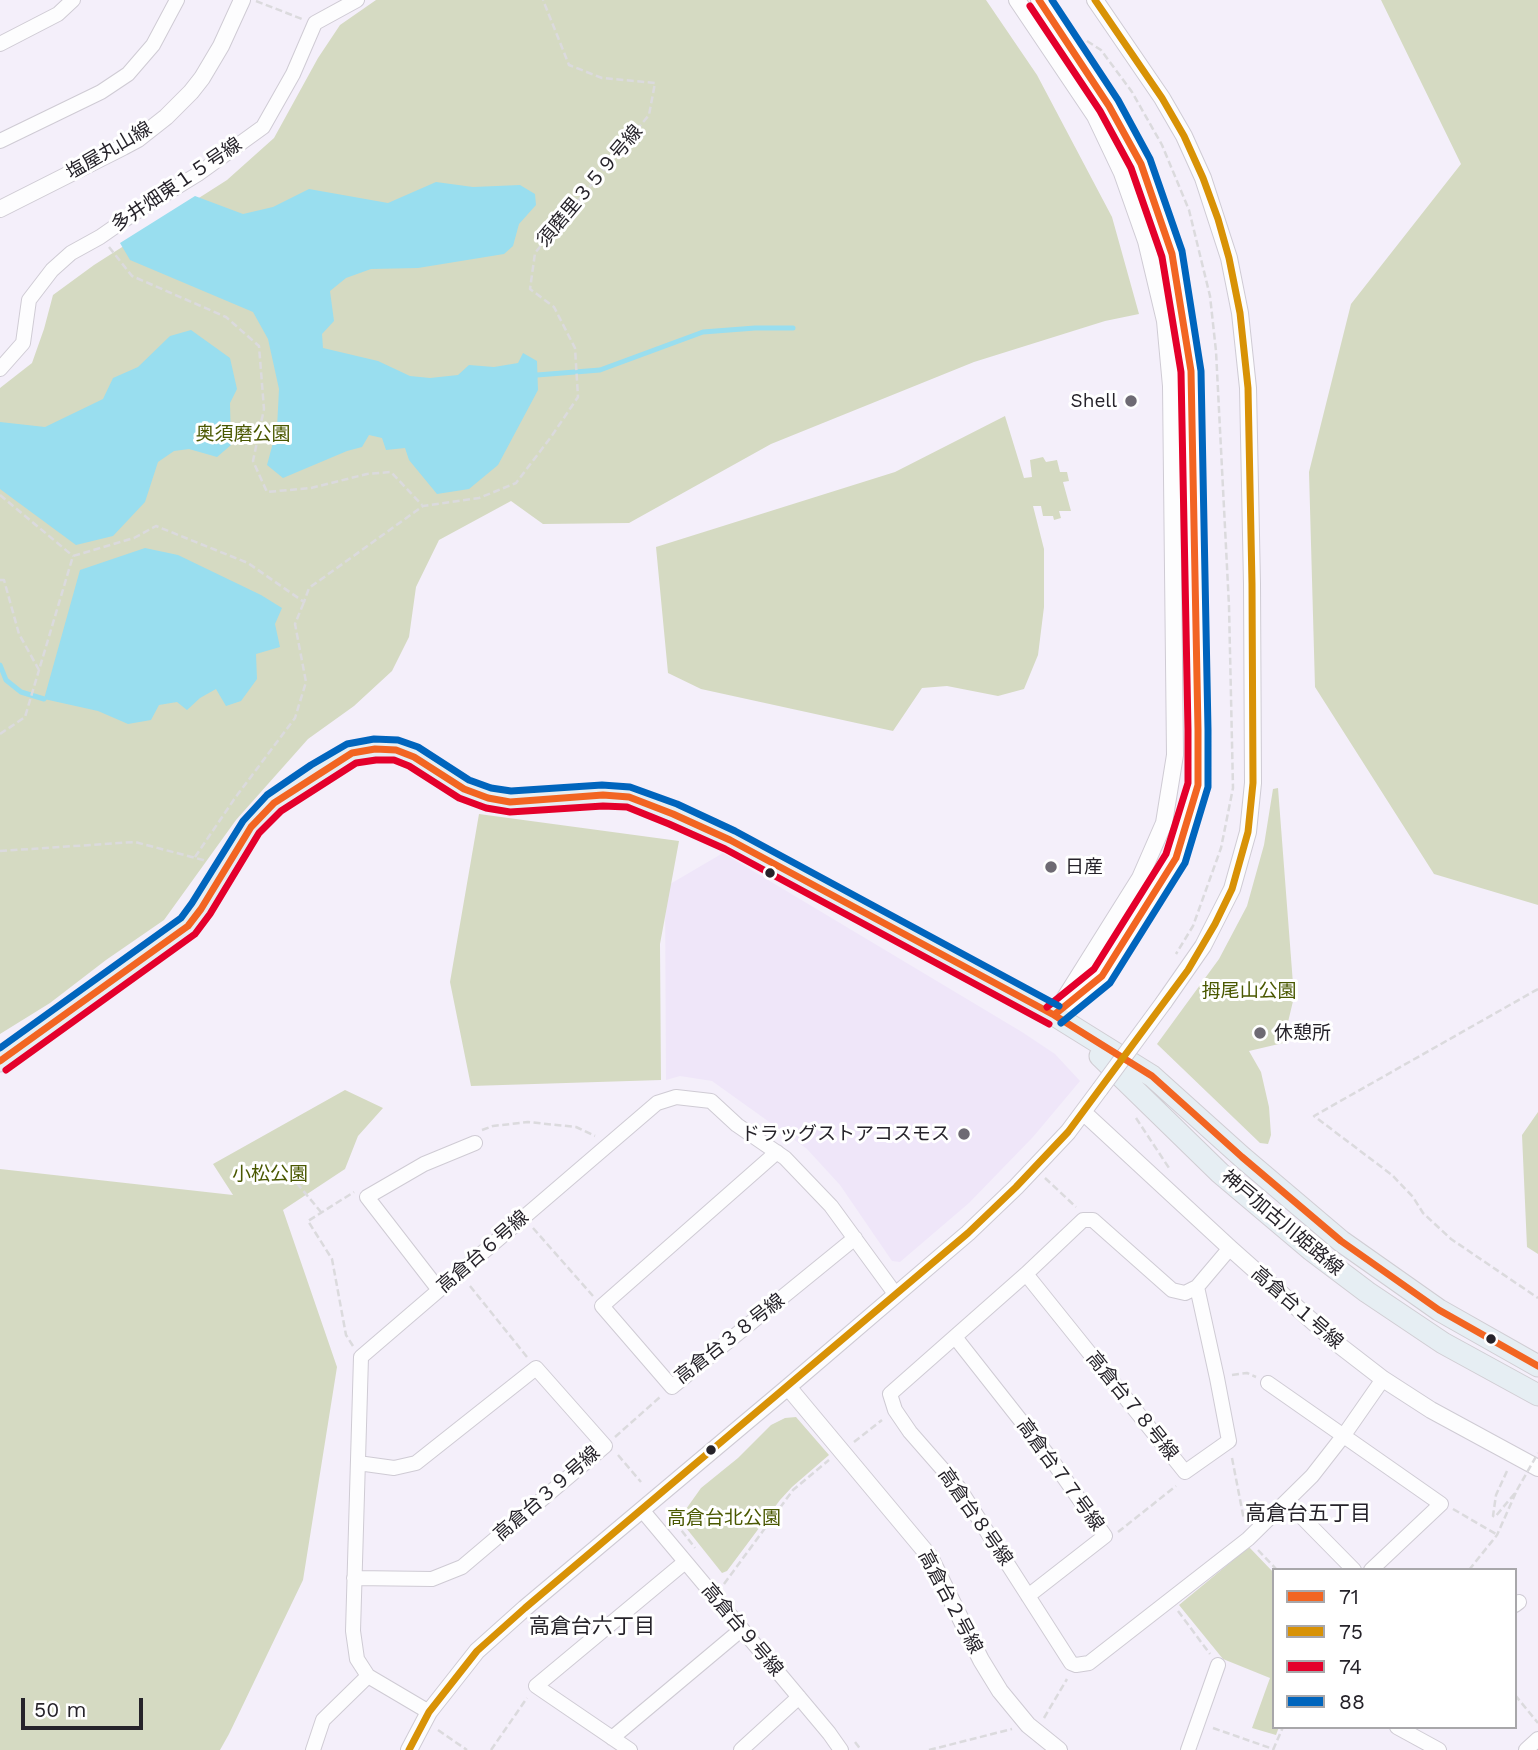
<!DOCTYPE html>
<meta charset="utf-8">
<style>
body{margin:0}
#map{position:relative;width:1538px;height:1750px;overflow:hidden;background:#f4effa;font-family:"Work Sans",sans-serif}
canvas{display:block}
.legend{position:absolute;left:1272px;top:1568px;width:245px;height:161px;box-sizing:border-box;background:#fff;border:2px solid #a8a7aa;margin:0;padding:9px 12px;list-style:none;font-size:21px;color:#26232a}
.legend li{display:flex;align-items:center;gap:14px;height:35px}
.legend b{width:35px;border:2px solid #a8a7aa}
.scale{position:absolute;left:21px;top:1698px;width:122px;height:32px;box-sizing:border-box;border:4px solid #26232a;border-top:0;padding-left:9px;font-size:21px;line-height:24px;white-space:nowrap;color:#26232a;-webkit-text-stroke:5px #fff;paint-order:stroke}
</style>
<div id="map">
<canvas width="1538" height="1750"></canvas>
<ul class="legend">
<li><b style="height:9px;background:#f26522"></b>71</li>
<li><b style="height:9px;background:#d89206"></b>75</li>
<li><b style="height:9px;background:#e4002b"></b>74</li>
<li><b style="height:9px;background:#0065bd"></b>88</li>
</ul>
<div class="scale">50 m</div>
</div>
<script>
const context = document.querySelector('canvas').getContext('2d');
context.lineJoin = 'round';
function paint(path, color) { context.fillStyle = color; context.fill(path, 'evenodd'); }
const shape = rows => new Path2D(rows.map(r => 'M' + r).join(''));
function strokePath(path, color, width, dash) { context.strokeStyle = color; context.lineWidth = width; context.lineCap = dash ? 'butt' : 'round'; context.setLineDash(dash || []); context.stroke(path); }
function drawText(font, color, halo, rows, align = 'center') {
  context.font = font + ' "Work Sans","Noto Sans JP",sans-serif'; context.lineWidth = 6; context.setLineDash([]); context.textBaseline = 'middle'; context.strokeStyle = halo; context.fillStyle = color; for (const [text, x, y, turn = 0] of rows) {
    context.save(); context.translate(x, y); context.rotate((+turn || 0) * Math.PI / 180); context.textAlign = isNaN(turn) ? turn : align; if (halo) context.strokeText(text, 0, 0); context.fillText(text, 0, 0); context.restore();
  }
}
paint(shape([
 [723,853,1022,1032,1055,1054,1080,1081,1033,1137,969,1203,900,1262,892,1261,840,1185,807,1149,712,1081,680,1076,666,1080,665,887]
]), '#efe6f9');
paint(shape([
 [376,0,986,0,1037,75,1112,217,1139,314,1105,321,974,362,771,444,629,523,543,524,511,501,439,540,416,587,409,637,392,671,354,706,308,739,236,820,164,920,106,960,50,1003,0,1034,0,388,32,363,44,329,53,295,94,265,227,180,274,138,318,58,340,25],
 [1381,0,1538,0,1538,905,1434,874,1315,687,1309,472,1351,304,1461,164],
 [1005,416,1024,478,1032,477,1030,460,1043,457,1046,462,1057,460,1060,472,1067,472,1069,481,1063,482,1071,511,1059,511,1061,518,1054,520,1053,516,1043,516,1041,506,1033,506,1044,549,1044,607,1038,655,1024,689,998,696,947,686,922,688,893,731,701,689,668,673,656,547,895,472],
 [1278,788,1294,997,1283,1043,1249,1051,1261,1072,1269,1107,1271,1135,1268,1144,1260,1143,1157,1044,1219,959,1247,906,1264,845,1273,789],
 [479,814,679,841,660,944,661,1080,471,1086,450,982],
 [345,1090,383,1108,358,1136,345,1169,283,1210,337,1367,303,1580,229,1734,220,1750,0,1750,0,1169,233,1195,213,1164],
 [1538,1112,1538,1254,1527,1247,1522,1135],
 [796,1417,829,1455,792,1487,780,1500,727,1571,722,1573,679,1519,701,1488,738,1458,771,1425,785,1418],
 [1249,1547,1274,1573,1274,1727,1279,1727,1276,1735,1252,1728,1270,1678,1223,1659,1179,1605]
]), '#d5dac2');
paint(shape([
 [436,182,473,187,520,185,535,194,536,205,519,224,513,246,504,254,418,268,371,269,346,278,330,291,334,321,322,334,323,348,378,361,410,376,430,378,458,375,469,365,494,367,518,363,523,353,537,361,538,390,498,465,469,489,437,494,409,460,405,448,386,450,382,438,369,435,362,447,347,451,283,478,267,465,277,428,279,389,268,339,253,312,130,260,120,243,195,196,243,214,273,207,309,189,388,203],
 [191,330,230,358,237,389,230,403,231,445,217,457,189,449,174,451,158,462,145,502,113,536,76,545,0,489,0,422,45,427,103,399,113,378,138,367,170,336],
 [145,548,178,555,261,595,282,608,275,624,280,647,256,654,257,679,241,701,226,706,216,689,200,698,187,710,177,702,159,705,151,720,128,724,98,711,44,699,80,570]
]), '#99deef');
strokePath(shape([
 [537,375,600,370,703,332,755,328,793,328],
 [0,665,6,680,21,692,44,699]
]), '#99deef', 5);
const minor = shape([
 [0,44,58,14,73,0],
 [0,141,101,92,128,74,153,45,177,0],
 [0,369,23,343,29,300,52,270,71,253,100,237,133,214,198,174,263,127,293,74,315,23,357,0],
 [777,1152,602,1306,672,1387,855,1238],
 [1230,1248,1197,1287,1185,1293,1172,1290,1093,1220,1083,1220,1026,1274,890,1394,895,1410,910,1432,959,1488,1071,1663,1076,1665,1089,1663,1248,1539,1312,1476,1344,1435,1383,1379],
 [1026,1274,1185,1472,1229,1441,1217,1378,1197,1287],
 [439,1290,367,1197,424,1164,475,1143],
 [955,1337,1051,1459,1105,1536,1028,1596],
 [1268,1383,1441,1504,1371,1570],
 [1287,1502,1354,1570],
 [642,1510,829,1733,841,1750],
 [354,1578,432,1579,462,1567,605,1446,536,1368,416,1463,394,1468,358,1463],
 [1515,1605,1519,1602],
 [429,1712,368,1676,357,1659,353,1631,361,1357,657,1103,676,1097,711,1101,737,1125,785,1158,831,1206,896,1295],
 [1397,1727,1439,1750],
 [612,1738,742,1629],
 [313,1750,323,1720,368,1676],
 [630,1750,536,1686,685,1562],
 [741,1750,799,1697],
 [1188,1750,1218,1665],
 [1526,1750,1538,1739]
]);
const tertiary = shape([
 [1017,0,1095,116,1122,173,1146,241,1165,321,1171,386,1175,755,1164,823,1140,878,1061,1004],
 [1039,0,1109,106,1141,164,1172,254,1191,371,1198,730,1198,785,1176,858,1102,976,1054,1015],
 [1095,0,1162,98,1184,136,1203,178,1229,258,1240,313,1248,388,1252,584,1253,783,1248,832,1232,889,1203,946,1164,1002],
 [0,209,123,147,138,139,166,117,191,92,202,78,221,46,242,0],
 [1083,1112,1230,1248,1339,1345,1383,1379,1431,1410,1538,1468],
 [788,1387,930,1557,981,1660,1000,1691,1028,1725,1059,1750],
 [409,1750,429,1712,477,1651,525,1608,788,1387,968,1233,1016,1187,1068,1132,1100,1089]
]);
const primary = shape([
 [1100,1056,1220,1173,1310,1249,1367,1292,1443,1343,1538,1395],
 [0,1061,188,926,201,909,251,827,274,803,317,774,352,753,375,749,396,750,414,757,464,789,488,798,510,802,603,795,629,797,673,814,730,840,1054,1015,1152,1076,1242,1157,1341,1241,1439,1310,1538,1366]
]);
strokePath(minor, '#cfcbd4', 16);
strokePath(tertiary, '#cfcbd4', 18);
strokePath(primary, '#d0cdd3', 23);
strokePath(shape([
 [256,1,302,19],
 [1087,41,1101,50,1132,92,1162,145,1189,210,1210,296,1216,351,1229,606,1233,788,1221,848,1193,926,1176,954],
 [109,247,132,276,226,317,259,346,264,409,253,461,267,492,311,488,367,474,391,472,422,505],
 [0,495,73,556],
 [0,580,4,580,19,634,39,670,73,556,134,538,156,526,248,563,304,602,309,588,423,506,479,498,516,483,551,437,578,397,575,348,554,307,530,289,535,253,649,115,655,83,602,78,569,65,543,0],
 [0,734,25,717,39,670],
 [0,851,135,842,207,861],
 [195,857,235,798,295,718,306,682,295,624,304,602],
 [1538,989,1314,1116,1392,1175,1413,1197,1423,1213,1451,1239,1538,1298],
 [1136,1118,1169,1168],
 [482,1130,493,1126,528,1122,576,1127,595,1136],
 [290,1175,321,1212],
 [1045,1178,1076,1207],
 [533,1228,593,1296],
 [470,1286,527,1357],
 [353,1346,346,1335,332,1259,308,1221,354,1192],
 [1232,1375,1247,1373,1256,1377],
 [615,1437,660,1397],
 [854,1442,882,1420],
 [618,1455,641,1482],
 [1232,1458,1244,1520],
 [1507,1471,1496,1495,1493,1516,1495,1517,1515,1493],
 [1453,1509,1496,1534],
 [669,1514,695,1548],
 [1118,1532,1176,1486],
 [1258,1550,1277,1570],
 [1469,1570,1497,1535,1517,1490],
 [724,1584,793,1490,829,1460],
 [1178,1611,1210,1654],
 [1515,1695,1538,1723],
 [1044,1718,1067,1679],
 [1213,1728,1273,1749],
 [438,1730,467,1750],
 [855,1742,861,1750],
 [491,1750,527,1698],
 [929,1750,1012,1729],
 [1273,1750,1283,1727]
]), '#dbdadd', 2.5, [7, 3.5]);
strokePath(minor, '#fdfdfe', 14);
strokePath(tertiary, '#fdfdfe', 16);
strokePath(primary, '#e6eef3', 21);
const tertiaryBridge = shape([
 [1100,1089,1164,1002]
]);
strokePath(tertiaryBridge, '#cfcbd4', 18, []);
strokePath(shape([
 [1517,1490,1538,1453]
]), '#dbdadd', 2.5, [7, 3.5]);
strokePath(tertiaryBridge, '#fdfdfe', 16);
strokePath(shape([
 [1039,0,1109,106,1141,164,1172,254,1191,371,1198,730,1198,785,1176,858,1102,976,1054,1015],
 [0,1061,188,926,201,909,251,827,274,803,352,753,375,749,396,750,414,757,464,789,488,798,510,802,603,795,629,797,673,814,730,840,1054,1015,1152,1076,1242,1157,1341,1241,1439,1310,1538,1366]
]), '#f26522', 7);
strokePath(shape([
 [409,1750,429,1712,477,1651,525,1608,968,1233,1016,1187,1068,1132,1188,970,1215,924,1232,889,1248,832,1253,783,1252,584,1248,388,1240,313,1229,258,1218,219,1203,178,1184,136,1162,98,1095,0]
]), '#d89206', 7);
strokePath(shape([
 [1030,6,1100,111,1131,168,1162,257,1181,372,1188,730,1188,783,1166,854,1094,969,1047,1007],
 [6,1070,195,934,210,914,259,833,281,811,356,763,376,760,394,760,409,766,459,798,486,808,510,812,603,806,627,807,669,824,725,849,1049,1024]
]), '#e4002b', 7);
strokePath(shape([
 [1052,0,1118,100,1150,159,1182,251,1201,371,1208,730,1208,787,1185,863,1110,983,1061,1023],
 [0,1048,181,918,192,903,243,821,267,795,311,765,347,744,374,739,398,740,418,747,469,780,491,788,511,791,602,785,630,787,677,804,735,831,1059,1006]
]), '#0065bd', 7);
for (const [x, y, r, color] of [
 [1131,401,7,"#6e6a73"],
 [1051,867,7,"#6e6a73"],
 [770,873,6,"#26232a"],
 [1260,1033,7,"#6e6a73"],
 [964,1134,7,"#6e6a73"],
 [1491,1339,6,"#26232a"],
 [711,1450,6,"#26232a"]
]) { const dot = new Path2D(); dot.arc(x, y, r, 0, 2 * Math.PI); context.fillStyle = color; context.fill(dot); strokePath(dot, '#fff', 2.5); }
drawText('19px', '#26232a', '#fff', [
 ["塩屋丸山線",109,151,-30],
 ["多井畑東１５号線",177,185,-34],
 ["須磨里３５９号線",590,186,-50],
 ["神戸加古川姫路線",1282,1223,40],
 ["高倉台６号線",483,1252,-41],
 ["高倉台１号線",1297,1308,41],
 ["高倉台３８号線",730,1339,-38],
 ["高倉台７８号線",1132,1406,51],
 ["高倉台７７号線",1060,1475,54],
 ["高倉台３９号線",547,1494,-41],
 ["高倉台８号線",975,1517,55],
 ["高倉台２号線",950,1602,62],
 ["高倉台９号線",742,1630,50]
]);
drawText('19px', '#26232a', '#fff', [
 ["Shell",1117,401],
 ["日産",1065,867,"left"],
 ["休憩所",1274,1033,"left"],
 ["ドラッグストアコスモス",950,1134]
], 'right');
drawText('19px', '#4a5801', '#fff', [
 ["奥須磨公園",243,434],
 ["拇尾山公園",1249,991],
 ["小松公園",270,1174],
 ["高倉台北公園",724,1518]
]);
drawText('21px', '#26232a', '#fff', [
 ["高倉台五丁目",1308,1514],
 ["高倉台六丁目",592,1627]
]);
</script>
